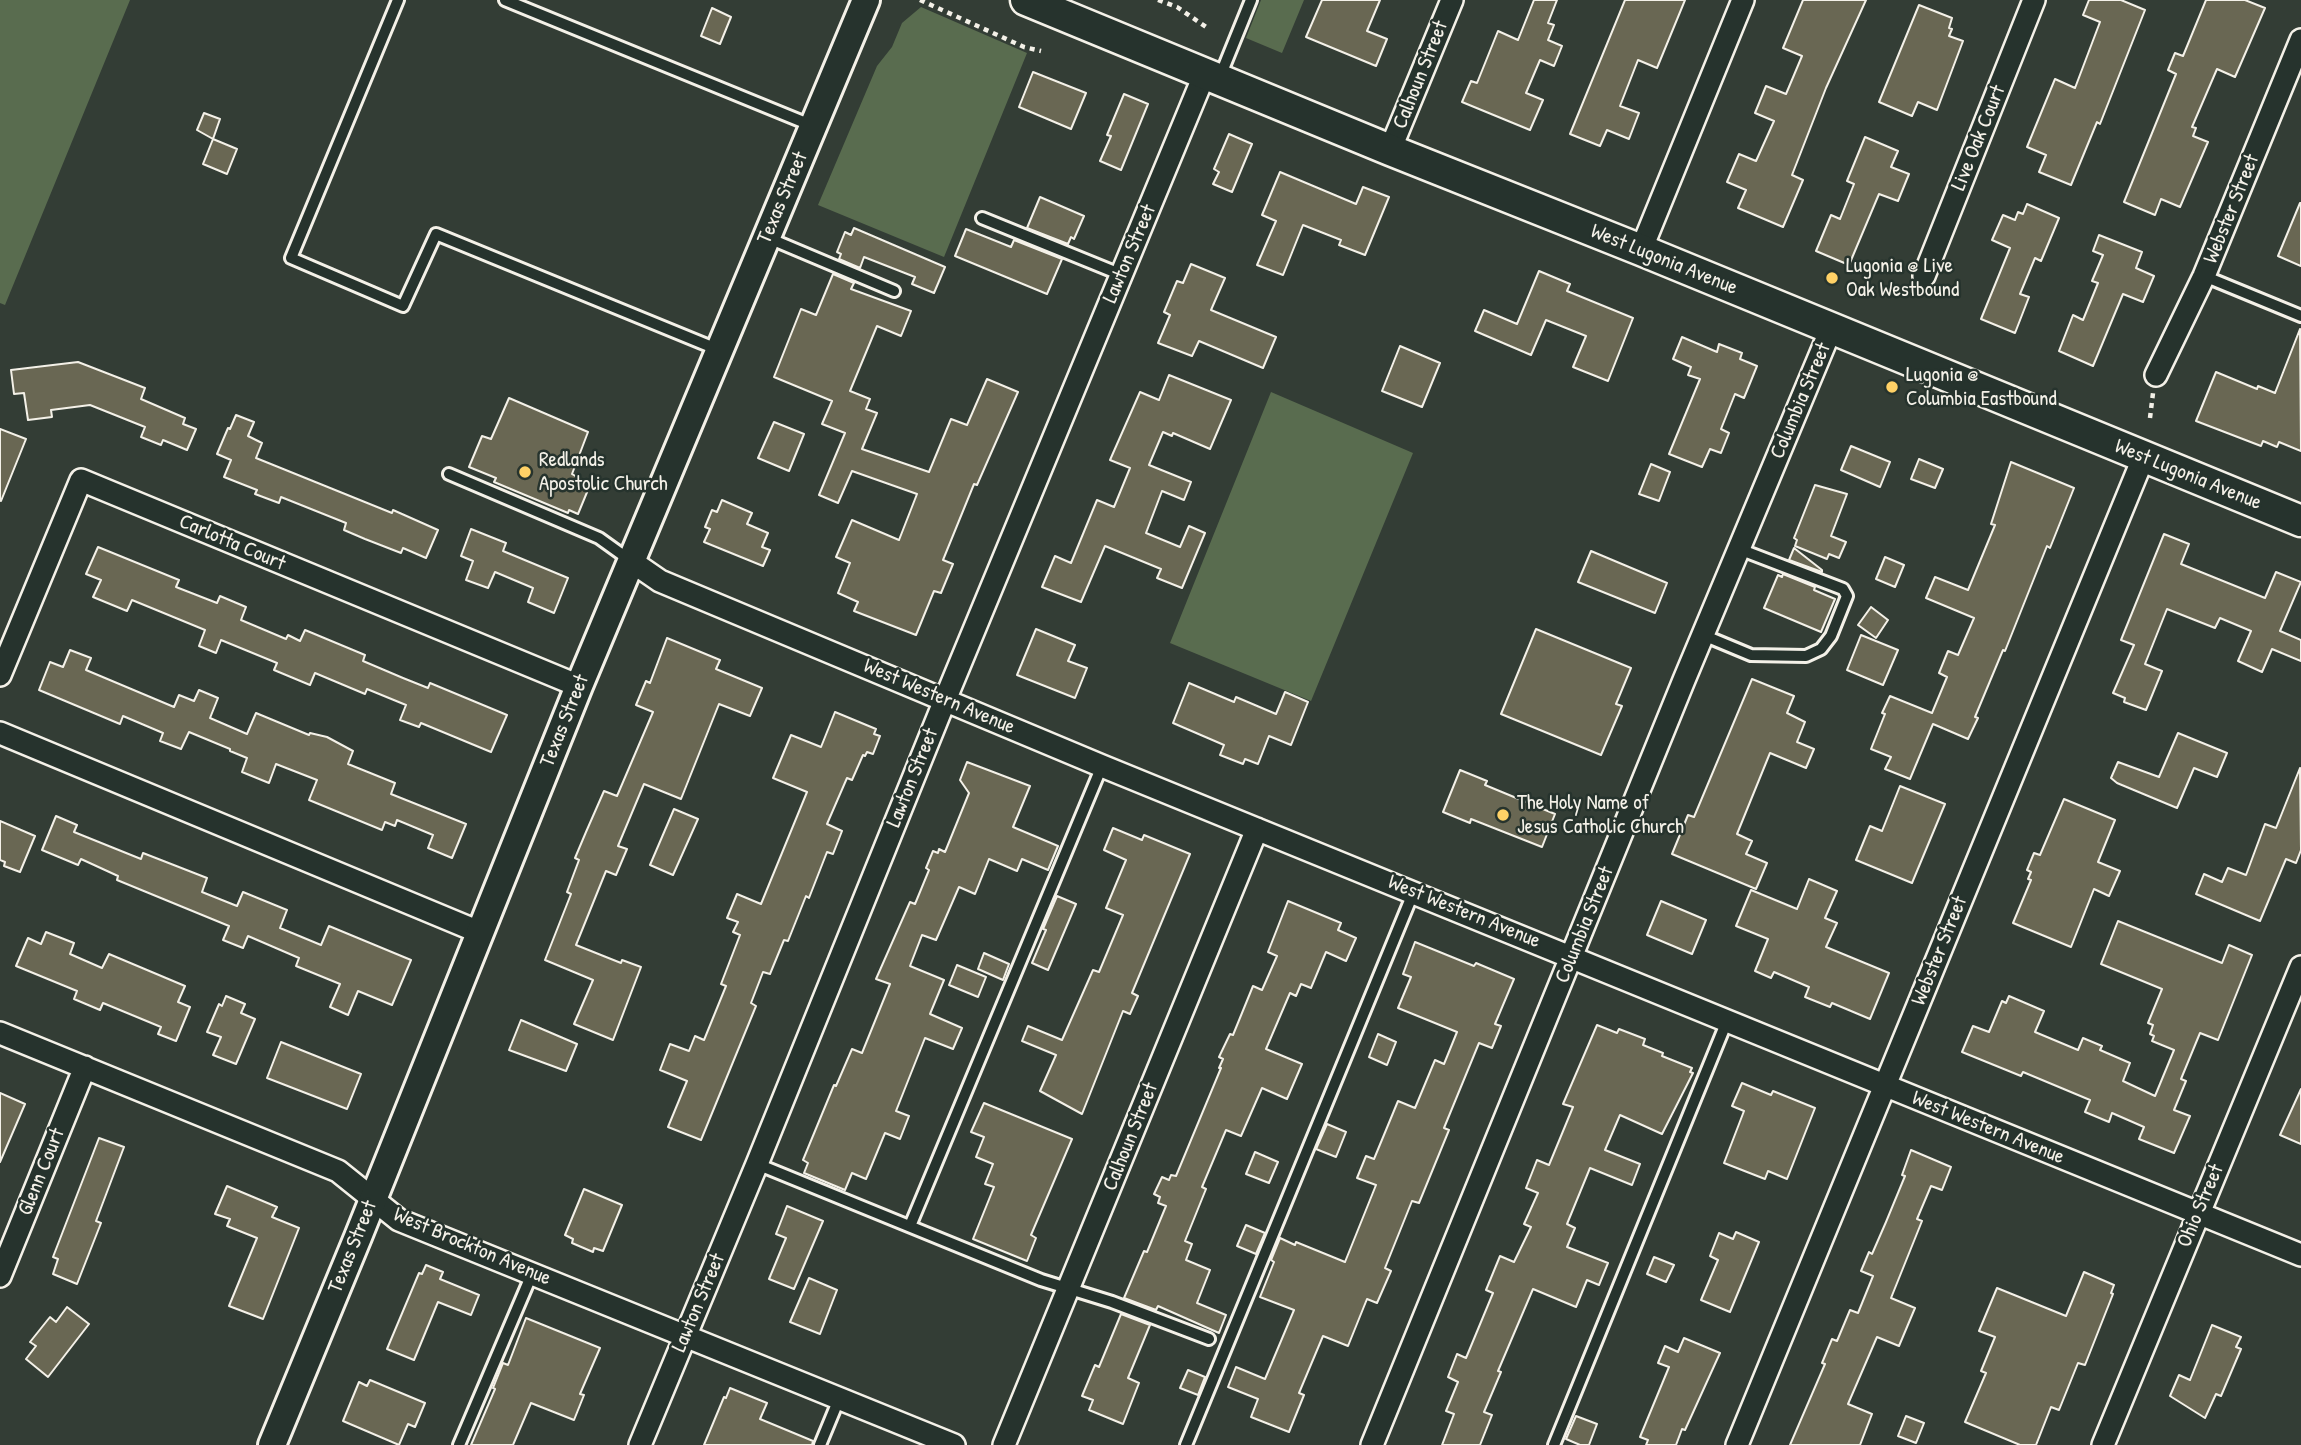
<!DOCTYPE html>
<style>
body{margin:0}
canvas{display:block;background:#333d35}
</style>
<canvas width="2301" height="1445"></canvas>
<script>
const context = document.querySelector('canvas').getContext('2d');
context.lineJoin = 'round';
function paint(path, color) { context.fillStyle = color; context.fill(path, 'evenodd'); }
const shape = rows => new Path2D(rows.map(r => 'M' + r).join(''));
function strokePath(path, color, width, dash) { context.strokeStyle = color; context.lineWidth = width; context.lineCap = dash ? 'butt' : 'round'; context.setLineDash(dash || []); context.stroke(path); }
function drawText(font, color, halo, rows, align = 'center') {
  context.font = font + ' "Patrick Hand",sans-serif'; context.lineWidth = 5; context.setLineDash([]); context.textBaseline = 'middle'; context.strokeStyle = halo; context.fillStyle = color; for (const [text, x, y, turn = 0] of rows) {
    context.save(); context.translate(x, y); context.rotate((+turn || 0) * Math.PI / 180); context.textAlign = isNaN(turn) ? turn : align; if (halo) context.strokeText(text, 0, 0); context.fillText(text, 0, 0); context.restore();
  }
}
paint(shape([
 [0,0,130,0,5,305,0,303],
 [1261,0,1304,0,1282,53,1246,38],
 [921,7,1027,53,944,257,818,205,877,66,892,47,902,23],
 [1271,392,1413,453,1311,701,1170,643]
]), '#596c4f');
const building = shape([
 [1322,0,1380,0,1367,31,1387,39,1376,66,1306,37,1322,0],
 [1534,0,1557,0,1548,23,1554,25,1548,40,1562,46,1554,66,1540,60,1526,93,1543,100,1530,130,1462,102,1471,81,1477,83,1498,31,1518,40,1534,0],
 [1625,0,1685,0,1657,68,1638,60,1620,106,1639,113,1629,139,1607,130,1600,146,1570,134,1625,0],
 [1803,0,1866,0,1826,88,1792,175,1803,180,1783,227,1738,208,1746,190,1727,182,1739,154,1756,161,1774,121,1755,113,1766,86,1786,94,1802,56,1783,48,1803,0],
 [2089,0,2121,0,2145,10,2100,124,2097,122,2071,185,2039,172,2046,155,2027,147,2055,79,2075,88,2100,22,2083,15,2089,0],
 [2206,0,2245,0,2265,8,2235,77,2217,69,2192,127,2196,128,2193,136,2208,142,2180,207,2161,199,2155,215,2124,202,2176,74,2168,70,2175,53,2183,56,2206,0],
 [1919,5,1952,18,1949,28,1952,29,1949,36,1963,41,1937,110,1918,102,1912,116,1879,102,1919,5],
 [712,8,731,17,720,44,701,36,712,8],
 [1033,72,1086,93,1071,129,1019,107,1033,72],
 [1124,94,1148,104,1121,170,1100,161,1111,136,1107,135,1124,94],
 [204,113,220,119,213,139,197,130,204,113],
 [1229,134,1252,144,1232,192,1213,184,1219,172,1214,169,1229,134],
 [1865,137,1898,151,1891,167,1909,174,1898,201,1879,194,1849,265,1816,251,1831,215,1840,219,1854,184,1847,181,1865,137],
 [213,139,237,149,227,174,203,164,213,139],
 [1280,172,1356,204,1363,187,1389,197,1365,255,1339,245,1341,240,1303,225,1283,275,1257,265,1276,221,1262,215,1280,172],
 [1040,197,1084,216,1074,239,1071,237,1068,244,1027,228,1040,197],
 [2300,203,2301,203,2301,266,2278,256,2300,203],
 [2027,204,2059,218,2041,261,2035,258,2020,294,2029,297,2015,333,1981,319,2010,248,1992,240,2003,215,2015,220,2018,212,2023,214,2027,204],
 [854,228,945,267,934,293,912,284,915,277,864,257,860,268,839,259,841,254,837,252,845,232,851,235,854,228],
 [966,229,1011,247,1014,240,1062,259,1047,294,955,256,966,229],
 [2099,235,2142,252,2136,268,2154,276,2143,302,2123,294,2093,366,2059,351,2073,315,2083,320,2098,283,2092,281,2103,255,2093,251,2099,235],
 [1191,264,1225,278,1211,310,1276,337,1263,368,1199,341,1192,356,1158,343,1170,315,1164,312,1177,281,1183,283,1191,264],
 [1539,271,1570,284,1567,291,1633,318,1608,381,1573,367,1586,336,1546,320,1531,355,1475,331,1484,310,1517,324,1539,271],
 [833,274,854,283,851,289,911,311,901,336,877,326,850,391,870,399,866,409,877,413,862,449,929,472,951,419,967,425,987,379,1018,392,977,485,974,484,943,560,953,564,941,593,934,591,916,635,854,611,858,602,838,593,850,563,836,557,852,520,899,540,917,494,852,471,838,503,819,495,845,433,822,424,832,401,774,377,801,309,816,315,833,274],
 [2300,329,2301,451,2279,442,2277,447,2263,441,2261,446,2196,421,2216,372,2257,389,2258,386,2275,393,2300,329],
 [1682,337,1717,352,1719,344,1742,353,1740,359,1757,366,1744,398,1735,394,1721,429,1729,433,1721,453,1710,449,1702,467,1669,454,1700,379,1688,375,1691,367,1673,359,1682,337],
 [1400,346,1440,363,1422,407,1382,391,1400,346],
 [78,362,145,388,141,399,185,418,183,424,196,429,187,450,163,440,161,445,141,437,145,427,90,405,51,410,52,417,28,420,24,393,14,394,11,370,78,362],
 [1169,375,1231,400,1210,449,1173,433,1172,436,1163,432,1149,465,1191,482,1184,500,1162,491,1146,533,1180,547,1189,526,1205,533,1182,588,1157,578,1161,569,1105,546,1081,602,1042,587,1055,556,1071,563,1097,500,1114,507,1130,468,1110,460,1140,392,1159,400,1169,375],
 [509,398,588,432,572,474,590,485,578,514,569,510,568,513,494,482,496,478,469,467,482,436,491,439,509,398],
 [236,415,254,422,248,436,262,443,256,458,392,513,393,510,438,530,426,558,403,548,401,553,365,539,344,530,346,523,281,497,279,503,255,494,257,490,224,477,231,460,217,454,228,428,230,429,236,415],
 [774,422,804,434,789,471,758,458,774,422],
 [0,429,26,439,1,501,0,500,0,429],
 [1851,446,1890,462,1880,487,1841,470,1851,446],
 [1919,459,1943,469,1935,488,1911,479,1919,459],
 [2011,462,2074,488,2050,548,2047,546,2005,651,2003,650,1975,717,1978,718,1968,739,1933,724,1910,779,1885,769,1891,757,1871,749,1885,714,1882,713,1890,696,1932,713,1947,677,1939,673,1948,651,1958,655,1974,618,1926,598,1935,577,1968,590,1995,525,1991,524,2011,462],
 [1651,464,1670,472,1659,501,1639,494,1651,464],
 [1815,485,1847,494,1831,536,1846,542,1839,558,1829,554,1827,559,1795,546,1797,540,1794,538,1815,485],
 [722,500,752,513,747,524,768,533,762,547,770,550,763,566,704,542,710,529,705,527,712,510,717,512,722,500],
 [471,529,506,543,503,551,568,578,554,613,528,602,533,588,495,572,488,588,466,580,473,561,461,556,471,529],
 [2164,534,2189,544,2181,564,2265,598,2276,572,2301,582,2280,631,2301,640,2301,661,2272,649,2262,672,2238,661,2251,631,2220,618,2215,628,2167,609,2145,664,2162,671,2146,710,2124,702,2125,698,2113,693,2134,645,2121,640,2164,534],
 [98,547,179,580,176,587,217,603,220,596,246,607,241,620,286,639,288,635,300,641,305,630,365,655,363,661,403,678,428,688,430,683,507,715,491,752,421,723,419,727,400,720,406,705,367,689,365,694,315,673,310,685,274,670,277,663,221,640,216,653,199,646,205,630,132,600,127,611,93,597,101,580,86,574,98,547],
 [1794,548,1822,570,1822,572,1789,560,1794,548],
 [1591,551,1667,583,1655,613,1578,582,1591,551],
 [1885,557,1904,565,1895,587,1876,579,1885,557],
 [1783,574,1815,587,1814,590,1835,599,1821,632,1764,608,1778,575,1782,577,1783,574],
 [1871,607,1888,620,1876,638,1858,625,1871,607],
 [1036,629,1075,645,1068,661,1087,668,1075,698,1017,675,1036,629],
 [1536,629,1631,668,1616,704,1622,706,1601,755,1501,714,1536,629],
 [1861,635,1898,650,1883,685,1847,670,1861,635],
 [667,638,720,660,716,669,762,688,750,716,719,704,681,799,644,784,618,846,627,849,616,875,606,871,576,945,621,963,622,960,641,967,613,1040,574,1024,593,980,545,960,571,894,567,892,579,860,575,858,586,832,604,791,617,796,653,712,636,705,646,681,650,683,667,638],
 [70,650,91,658,86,670,174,707,179,695,194,701,199,690,218,698,210,718,247,734,256,713,309,735,310,733,327,737,353,751,348,764,395,783,391,794,466,824,452,858,428,848,433,835,397,820,395,826,385,822,382,830,309,800,317,780,276,764,269,783,242,772,247,758,230,751,230,749,189,732,181,749,160,741,163,733,123,716,120,724,39,690,50,662,63,667,70,650],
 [1752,679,1794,696,1787,713,1805,722,1797,742,1814,749,1806,768,1770,753,1737,834,1752,841,1746,854,1767,863,1756,889,1672,854,1688,815,1694,817,1752,679],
 [1189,683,1234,702,1236,697,1276,714,1285,692,1308,702,1291,745,1269,736,1258,764,1245,759,1243,764,1220,755,1224,745,1173,723,1189,683],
 [835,712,876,729,874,734,880,736,873,754,867,752,865,756,863,755,852,780,847,778,827,824,842,831,833,854,827,852,809,898,806,896,788,941,784,940,770,974,763,972,751,1003,756,1006,701,1140,668,1127,687,1081,660,1070,670,1044,689,1051,695,1036,704,1040,726,986,721,984,740,935,733,932,738,922,727,918,737,894,761,904,807,792,773,778,791,735,821,747,835,712],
 [2178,733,2227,753,2217,777,2194,768,2177,808,2117,783,2111,778,2118,762,2159,777,2178,733],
 [967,762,1030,786,1013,827,1058,846,1048,870,1022,859,1017,871,989,859,975,894,959,887,936,940,922,935,910,966,944,980,930,1014,962,1028,953,1049,925,1038,896,1111,909,1116,900,1139,885,1133,866,1179,852,1173,845,1190,804,1173,808,1163,803,1160,834,1085,836,1086,852,1049,862,1053,890,984,876,979,910,902,915,904,929,870,926,868,933,851,938,853,939,849,945,852,969,793,960,780,967,762],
 [2300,768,2301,850,2296,863,2286,859,2260,921,2196,894,2204,874,2222,882,2228,868,2246,875,2265,824,2276,828,2300,768],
 [1460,770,1487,781,1485,785,1555,814,1542,847,1471,819,1470,823,1443,812,1460,770],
 [1900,786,1945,804,1912,883,1856,860,1870,826,1882,831,1900,786],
 [2064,799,2115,820,2098,862,2120,871,2109,896,2094,889,2071,947,2013,923,2031,880,2028,879,2031,872,2027,870,2034,853,2040,855,2064,799],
 [674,809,698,819,673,875,650,865,674,809],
 [56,816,77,825,74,832,141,859,143,853,207,878,202,892,237,906,243,892,287,910,280,928,321,945,329,926,411,960,392,1005,358,991,348,1015,330,1007,340,984,296,966,299,958,248,936,243,948,223,940,229,926,117,880,118,876,81,859,78,865,42,850,56,816],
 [0,821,35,836,20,872,4,866,5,862,0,860,0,821],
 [1113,828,1142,840,1144,835,1190,854,1132,993,1138,996,1130,1014,1123,1011,1082,1114,1040,1091,1056,1055,1022,1041,1028,1026,1062,1040,1093,970,1099,972,1123,915,1106,908,1126,860,1104,850,1113,828],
 [1809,879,1837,891,1825,918,1837,923,1826,947,1889,973,1870,1019,1832,1003,1830,1007,1805,997,1809,987,1774,972,1771,978,1755,971,1768,939,1736,926,1751,890,1797,909,1809,879],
 [1057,896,1076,904,1048,970,1032,963,1046,930,1043,929,1057,896],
 [1288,901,1341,923,1338,930,1356,938,1346,961,1326,952,1311,988,1301,984,1296,996,1290,993,1266,1049,1302,1064,1287,1099,1262,1088,1241,1136,1226,1130,1202,1187,1206,1189,1185,1241,1192,1244,1186,1260,1210,1270,1197,1303,1226,1315,1219,1333,1158,1306,1156,1310,1124,1298,1144,1251,1147,1252,1166,1206,1158,1203,1160,1197,1154,1194,1162,1177,1169,1180,1171,1175,1176,1176,1221,1068,1219,1068,1223,1059,1219,1057,1230,1034,1233,1035,1253,986,1262,990,1277,956,1268,952,1288,901],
 [1661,901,1706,920,1692,954,1647,935,1661,901],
 [2118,921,2222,963,2229,945,2252,955,2218,1040,2200,1033,2181,1079,2186,1081,2174,1110,2190,1116,2174,1153,2139,1139,2144,1127,2112,1113,2109,1122,2085,1112,2090,1100,2023,1072,2021,1076,1962,1052,1973,1026,1989,1032,2002,1001,2006,1003,2009,996,2044,1011,2035,1032,2078,1050,2083,1038,2102,1046,2100,1050,2130,1063,2123,1081,2155,1096,2174,1050,2152,1041,2154,1036,2150,1034,2153,1025,2148,1023,2162,989,2101,964,2118,921],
 [46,932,74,943,70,954,102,968,109,954,185,986,178,1002,190,1007,176,1041,158,1034,161,1027,103,1003,100,1010,74,999,77,991,16,966,28,938,41,944,46,932],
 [1415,942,1474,966,1476,963,1514,979,1495,1024,1501,1026,1492,1048,1479,1043,1444,1128,1449,1130,1419,1203,1412,1201,1385,1268,1391,1271,1377,1303,1367,1299,1348,1346,1323,1336,1299,1393,1304,1395,1289,1432,1251,1417,1258,1399,1228,1387,1236,1367,1265,1379,1294,1310,1260,1297,1274,1262,1271,1260,1280,1238,1295,1245,1296,1242,1345,1262,1376,1185,1357,1178,1366,1156,1374,1159,1398,1101,1415,1108,1435,1060,1444,1064,1457,1032,1398,1008,1411,977,1403,974,1415,942],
 [984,953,1009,964,1003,980,978,969,984,953],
 [957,965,986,977,978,997,949,985,957,965],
 [226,996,245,1004,241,1013,255,1019,236,1064,213,1055,221,1037,207,1032,219,1004,222,1006,226,996],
 [521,1020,577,1044,566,1071,509,1050,521,1020],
 [1597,1025,1617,1033,1619,1029,1645,1039,1643,1045,1663,1053,1662,1056,1692,1068,1690,1072,1693,1073,1662,1134,1620,1115,1605,1150,1640,1164,1632,1185,1590,1168,1567,1224,1575,1228,1567,1247,1608,1263,1599,1285,1587,1280,1576,1307,1533,1289,1498,1371,1501,1372,1484,1412,1492,1415,1480,1445,1442,1445,1454,1414,1446,1411,1458,1382,1448,1377,1457,1354,1466,1358,1493,1293,1486,1290,1500,1256,1514,1262,1531,1227,1524,1224,1538,1193,1526,1188,1537,1160,1549,1165,1573,1107,1563,1104,1597,1025],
 [1378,1034,1396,1042,1387,1065,1369,1057,1378,1034],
 [281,1042,361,1074,347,1109,267,1078,281,1042],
 [1742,1083,1771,1095,1773,1091,1815,1108,1787,1179,1768,1171,1765,1179,1724,1163,1744,1111,1732,1106,1742,1083],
 [2301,1089,2301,1144,2280,1135,2301,1089],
 [0,1093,25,1104,0,1162,0,1093],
 [984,1103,1072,1139,1031,1235,1036,1238,1027,1261,973,1239,994,1187,985,1184,993,1164,976,1157,984,1137,971,1132,984,1103],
 [1327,1124,1346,1132,1336,1157,1316,1149,1327,1124],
 [99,1138,124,1147,96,1221,101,1223,77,1284,53,1274,58,1259,53,1257,99,1138],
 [1911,1150,1951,1167,1942,1190,1931,1186,1917,1219,1922,1221,1891,1298,1915,1308,1899,1346,1877,1337,1848,1404,1872,1414,1860,1445,1790,1445,1825,1364,1822,1363,1832,1339,1837,1341,1850,1310,1858,1313,1873,1276,1861,1271,1869,1252,1872,1254,1886,1222,1905,1176,1902,1175,1911,1150],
 [1255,1152,1278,1162,1269,1183,1246,1174,1255,1152],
 [227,1186,277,1207,272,1217,299,1228,263,1319,229,1306,257,1238,227,1226,230,1219,215,1214,227,1186],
 [584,1189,622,1205,603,1251,594,1248,593,1252,572,1243,573,1239,565,1235,584,1189],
 [787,1206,823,1221,794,1289,769,1279,786,1238,776,1234,787,1206],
 [1246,1225,1265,1233,1256,1254,1237,1246,1246,1225],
 [1736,1232,1759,1242,1730,1312,1701,1300,1718,1260,1710,1256,1719,1233,1733,1239,1736,1232],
 [1654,1257,1674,1265,1666,1282,1647,1274,1654,1257],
 [426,1265,443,1272,440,1279,479,1295,471,1315,438,1302,414,1360,387,1349,419,1273,422,1274,426,1265],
 [2084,1272,2114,1285,2111,1293,2113,1294,2085,1365,2078,1363,2059,1410,2051,1407,2036,1445,2020,1445,1965,1422,1986,1373,1981,1371,1995,1337,1979,1331,1997,1288,2066,1316,2084,1272],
 [809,1278,837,1290,820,1334,790,1322,809,1278],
 [67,1307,89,1324,48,1377,26,1359,36,1346,30,1342,50,1317,56,1322,67,1307],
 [1121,1314,1150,1325,1128,1378,1139,1383,1123,1424,1089,1410,1093,1400,1082,1396,1095,1365,1099,1367,1121,1314],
 [526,1318,600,1348,580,1394,584,1395,574,1420,531,1403,513,1445,471,1445,495,1389,493,1388,503,1363,508,1365,526,1318],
 [2212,1325,2241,1337,2236,1347,2241,1349,2221,1396,2216,1394,2205,1418,2170,1396,2179,1375,2190,1380,2212,1325],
 [1684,1338,1720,1353,1685,1430,1682,1429,1676,1445,1646,1445,1648,1440,1640,1437,1669,1367,1658,1363,1665,1346,1678,1352,1684,1338],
 [1188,1370,1205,1377,1198,1395,1180,1388,1188,1370],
 [370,1380,425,1403,415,1427,408,1424,399,1445,343,1421,359,1382,367,1386,370,1380],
 [730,1388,767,1403,760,1419,813,1441,812,1445,704,1445,724,1397,726,1398,730,1388],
 [1576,1416,1597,1424,1589,1445,1580,1445,1566,1439,1576,1416],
 [1906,1416,1924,1423,1916,1443,1898,1436,1906,1416]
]);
paint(building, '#696753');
strokePath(building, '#f4f1e8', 2);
const service = shape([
 [398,0,291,258,403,306,436,234,719,350],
 [505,0,813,126],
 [1219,79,1251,0],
 [982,218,1122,275],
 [766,237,894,291],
 [2204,276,2301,316],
 [449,474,599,538,631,561],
 [1703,635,1751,655,1806,656,1821,649,1831,636,1847,596,1843,589,1739,549],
 [757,1164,1041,1280,1112,1302,1209,1339],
 [910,1226,1102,766],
 [459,1445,532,1274],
 [820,1445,839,1399],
 [1186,1445,1414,891],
 [1554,1445,1727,1021]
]);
const minor = shape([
 [1390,150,1452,0],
 [1641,250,1743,0],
 [1924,276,2034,0],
 [2156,375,2204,276,2301,40],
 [631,561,660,581,1102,766,2301,1255],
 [0,675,81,480,579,686],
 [0,733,479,932],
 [0,1033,338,1171,399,1220,954,1445],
 [0,1276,85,1067],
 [640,1445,757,1164,945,700,1205,73],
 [1004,1445,1257,829],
 [1372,1445,1684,680,1831,329],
 [1737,1445,2144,456],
 [2103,1445,2301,967]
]);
const tertiary = shape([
 [272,1445,358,1237,579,686,866,0]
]);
const secondary = shape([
 [1026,0,1390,150,1641,250,2301,521]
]);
strokePath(service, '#f4f1e8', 16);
strokePath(minor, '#f4f1e8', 26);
strokePath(tertiary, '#f4f1e8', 32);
strokePath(secondary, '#f4f1e8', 35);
strokePath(shape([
 [920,0,1024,47,1041,51],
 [1158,0,1177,7,1209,29],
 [2150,418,2153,393]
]), '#f4f1e8', 4.5, [5, 5]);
strokePath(service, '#26332d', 10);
strokePath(minor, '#26332d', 21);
strokePath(tertiary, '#26332d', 26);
strokePath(secondary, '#26332d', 30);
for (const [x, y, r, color] of [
 [1832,278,7,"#ffd166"],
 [1892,387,7,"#ffd166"],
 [525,472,7,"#ffd166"],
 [1503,815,7,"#ffd166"]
]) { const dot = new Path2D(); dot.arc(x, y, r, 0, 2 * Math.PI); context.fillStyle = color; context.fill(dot); strokePath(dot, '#26332d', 2.5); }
drawText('21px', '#f4f1e8', '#26332d', [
 ["Calhoun Street",1421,75,-68],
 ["Live Oak Court",1979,138,-68],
 ["Texas Street",783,198,-67],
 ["Webster Street",2232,209,-68],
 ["Lawton Street",1130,254,-67],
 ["West Lugonia Avenue",1664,260,22],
 ["Columbia Street",1801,401,-67],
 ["West Lugonia Avenue",2188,475,22],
 ["Carlotta Court",232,543,23],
 ["West Western Avenue",939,697,23],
 ["Texas Street",565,721,-68],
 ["Lawton Street",913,778,-68],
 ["West Western Avenue",1464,912,22],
 ["Columbia Street",1585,925,-68],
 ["Webster Street",1940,951,-68],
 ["West Western Avenue",1988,1128,22],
 ["Calhoun Street",1131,1137,-68],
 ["Glenn Court",42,1172,-68],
 ["Ohio Street",2201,1206,-67],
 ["Texas Street",353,1247,-68],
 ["West Brockton Avenue",472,1247,23],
 ["Lawton Street",699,1303,-67]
]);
drawText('21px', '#f4f1e8', '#26332d', [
 ["Lugonia @ Live",1846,266],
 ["Oak Westbound",1846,290],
 ["Lugonia @",1906,375],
 ["Columbia Eastbound",1906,399],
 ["Redlands",539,460],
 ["Apostolic Church",539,484],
 ["The Holy Name of",1517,803],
 ["Jesus Catholic Church",1517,827]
], 'left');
</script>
